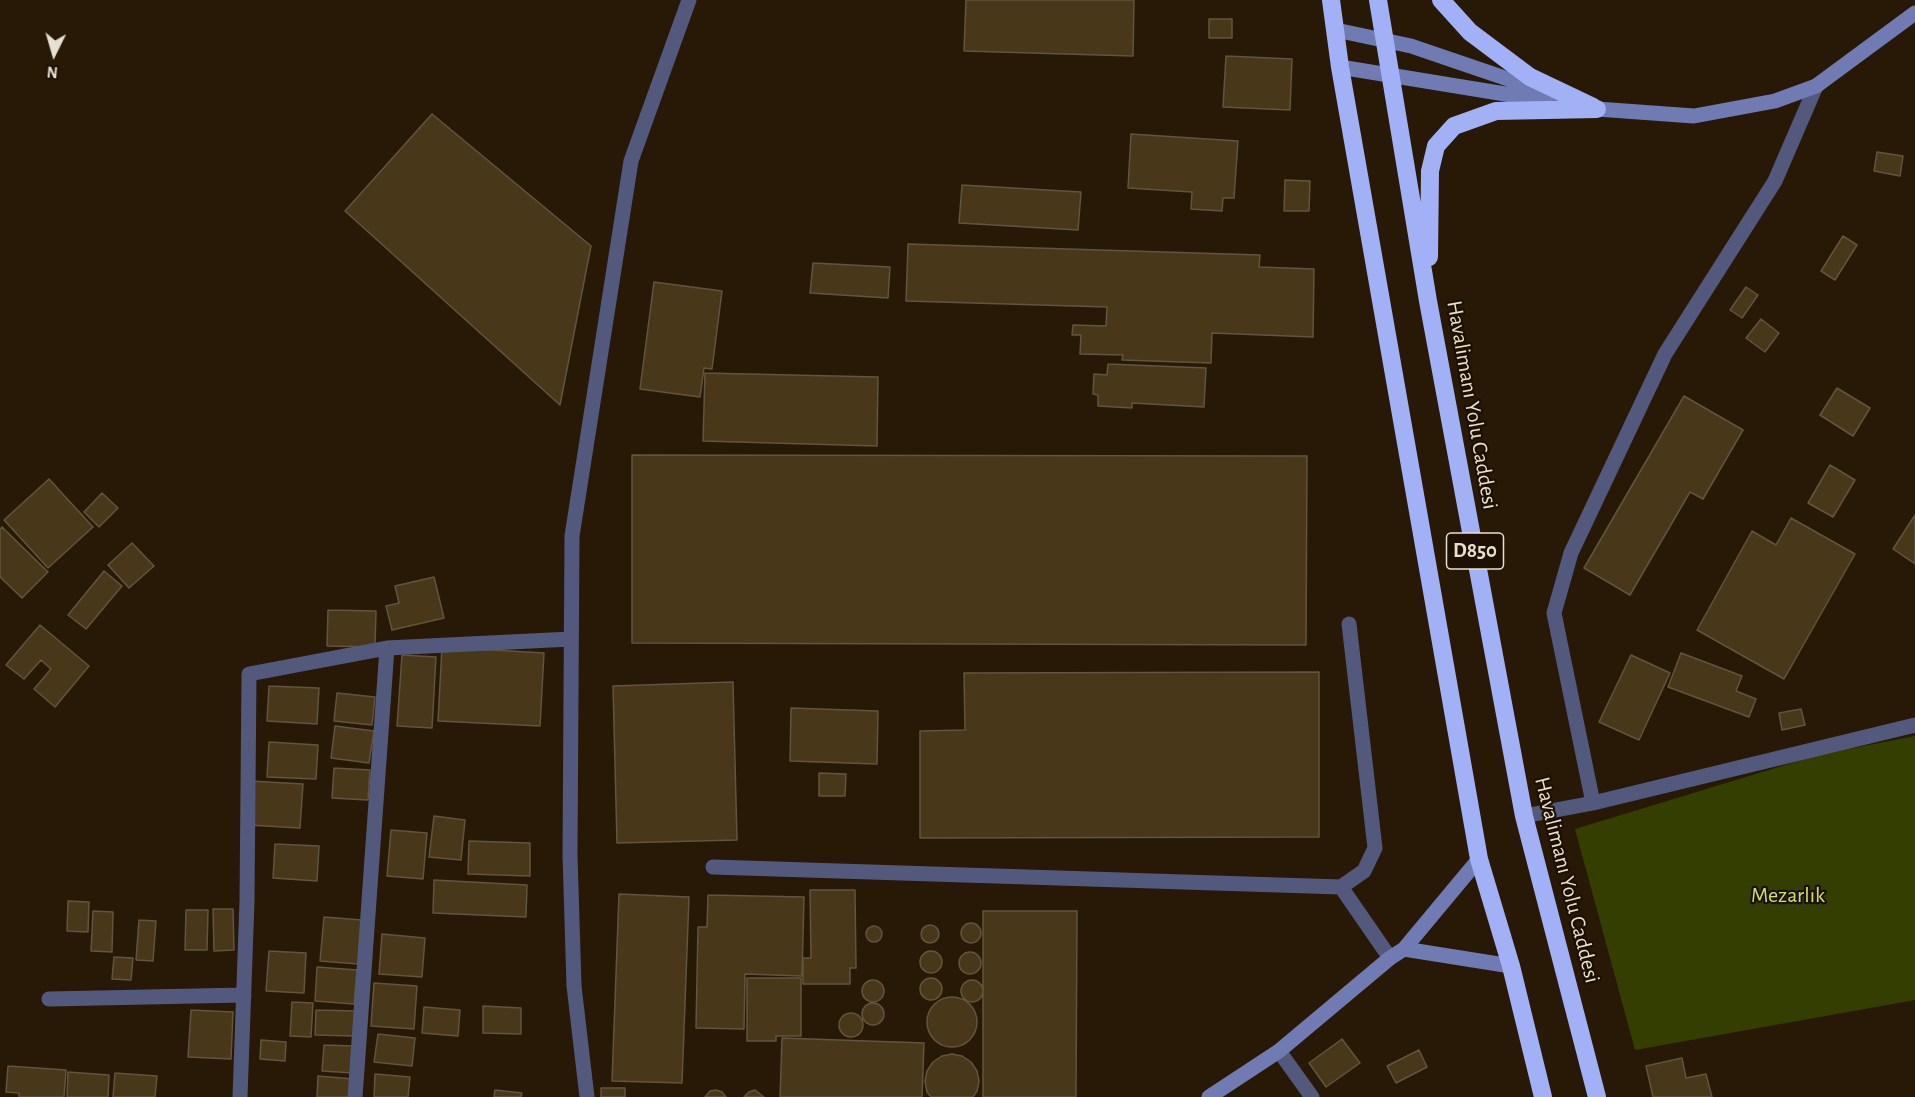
<!DOCTYPE html>
<meta charset="utf-8">
<style>
body{margin:0}
#map{position:relative;width:1915px;height:1097px;overflow:hidden;background:#271906;font-family:"Alegreya Sans",sans-serif}
canvas{display:block}
.north{position:absolute;left:24px;top:24px;width:60px;height:60px;-webkit-text-stroke:4px #1d1001;paint-order:stroke;rotate:185deg;font-size:16px;font-weight:700;line-height:24px;text-align:center;color:#e8dfd3}
.north::after{content:'';display:block;margin:auto;width:21px;height:27px;background:#e8dfd3;clip-path:polygon(50% 0,100% 100%,50% 72%,0 100%)}
</style>
<div id="map">
<canvas width="1915" height="1097"></canvas>
<div class="north">N</div>
</div>
<script>
const context = document.querySelector('canvas').getContext('2d');
context.lineJoin = 'round';
function paint(path, color) { context.fillStyle = color; context.fill(path, 'evenodd'); }
const shape = rows => new Path2D(rows.map(r => 'M' + r).join(''));
function strokePath(path, color, width, dash) { context.strokeStyle = color; context.lineWidth = width; context.lineCap = dash ? 'butt' : 'round'; context.setLineDash(dash || []); context.stroke(path); }
function drawText(font, color, halo, rows, align = 'center') {
  context.font = font + ' "Alegreya Sans",sans-serif'; context.lineWidth = 4.5; context.setLineDash([]); context.textBaseline = 'middle'; context.strokeStyle = halo; context.fillStyle = color; for (const [text, x, y, turn = 0] of rows) {
    context.save(); context.translate(x, y); context.rotate((+turn || 0) * Math.PI / 180); context.textAlign = isNaN(turn) ? turn : align; if (halo) context.strokeText(text, 0, 0); context.fillText(text, 0, 0); context.restore();
  }
}
paint(shape([
 [1915,736,1915,1000,1635,1050,1575,829,1818,755]
]), '#343e00');
const building = shape([
 [966,0,1134,0,1133,56,964,51,966,0],
 [1209,19,1232,19,1232,38,1209,38,1209,19],
 [1226,56,1292,59,1290,110,1223,107,1226,56],
 [432,114,591,246,560,405,345,211,432,114],
 [1131,134,1238,141,1234,198,1223,198,1222,211,1191,209,1192,192,1128,188,1131,134],
 [1877,152,1903,156,1900,176,1874,171,1877,152],
 [1285,180,1310,181,1309,211,1284,211,1285,180],
 [962,185,1081,192,1078,230,959,223,962,185],
 [1843,236,1857,245,1835,280,1821,271,1843,236],
 [908,244,1260,255,1259,267,1314,269,1313,337,1212,333,1211,363,1122,360,1123,355,1080,354,1081,335,1072,335,1073,325,1106,326,1107,307,906,301,908,244],
 [813,263,890,267,888,298,810,293,813,263],
 [654,282,722,291,712,369,704,368,700,397,640,389,654,282],
 [1746,287,1758,295,1742,318,1730,310,1746,287],
 [1761,319,1779,333,1765,352,1746,338,1761,319],
 [1108,364,1206,368,1204,407,1132,403,1132,408,1098,406,1098,395,1093,394,1094,374,1107,375,1108,364],
 [705,373,878,377,877,446,703,441,705,373],
 [1837,388,1870,408,1853,436,1820,415,1837,388],
 [1684,396,1743,430,1703,499,1690,492,1630,595,1584,568,1684,396],
 [632,455,1307,456,1306,645,632,643,632,455],
 [1830,465,1855,480,1833,517,1808,503,1830,465],
 [49,479,93,527,48,568,4,520,49,479],
 [102,493,118,508,99,527,84,512,102,493],
 [1915,515,1915,564,1893,549,1915,515],
 [1791,518,1855,554,1784,679,1697,630,1752,531,1776,545,1791,518],
 [2,527,48,572,22,598,0,577,0,529,2,527],
 [132,543,154,566,129,588,108,565,132,543],
 [104,571,122,586,86,629,68,615,104,571],
 [434,577,444,618,392,630,386,606,399,603,395,586,434,577],
 [328,610,376,611,375,647,327,646,328,610],
 [40,625,89,666,55,707,34,689,51,669,41,660,24,679,6,665,40,625],
 [442,647,544,653,540,726,438,721,442,647],
 [1681,653,1742,676,1736,691,1756,699,1749,717,1668,687,1681,653],
 [402,655,436,657,432,728,397,726,402,655],
 [1631,655,1670,673,1639,740,1599,722,1631,655],
 [1319,672,1319,837,920,838,920,731,965,730,964,673,1319,672],
 [733,682,737,840,617,843,613,686,733,682],
 [269,686,319,688,317,724,267,721,269,686],
 [337,693,375,697,372,725,334,721,337,693],
 [791,708,878,711,877,764,790,761,791,708],
 [1801,709,1805,725,1782,730,1779,713,1801,709],
 [335,726,374,731,369,763,331,758,335,726],
 [269,742,318,745,316,779,267,777,269,742],
 [334,768,370,770,368,800,332,798,334,768],
 [819,773,846,774,845,796,819,796,819,773],
 [250,781,303,784,300,828,248,825,250,781],
 [434,816,465,820,461,860,429,857,434,816],
 [391,830,427,833,423,879,387,876,391,830],
 [469,841,530,843,530,876,468,874,469,841],
 [275,844,319,846,317,881,273,878,275,844],
 [434,880,527,885,526,917,433,913,434,880],
 [810,890,855,890,856,968,850,968,850,984,803,984,803,958,811,958,810,890],
 [619,894,689,897,682,1083,612,1081,619,894],
 [708,895,804,897,802,976,745,974,744,1029,696,1028,698,927,707,927,708,895],
 [68,901,89,902,88,932,67,931,68,901],
 [213,909,233,909,234,950,214,951,213,909],
 [186,910,208,910,207,950,185,950,186,910],
 [93,911,113,912,112,952,91,951,93,911],
 [983,911,1077,911,1076,1097,983,1097,983,911],
 [324,917,362,920,358,964,320,961,324,917],
 [139,920,156,921,153,961,136,960,139,920],
 '961 933a10 10 0 1 1 20 0a10 10 0 1 1-20 0Z',
 '921 934a9 9 0 1 1 18 0a9 9 0 1 1-18 0Z',
 '866 934a8 8 0 1 1 16 0a8 8 0 1 1-16 0Z',
 [382,934,425,938,422,977,379,974,382,934],
 '920 962a11 11 0 1 1 22 0a11 11 0 1 1-22 0Z',
 [269,951,306,953,304,993,266,991,269,951],
 '959 963a11 11 0 1 1 22 0a11 11 0 1 1-22 0Z',
 [114,957,133,958,131,980,112,979,114,957],
 [317,967,357,970,354,1004,315,1001,317,967],
 '920 989a11 11 0 1 1 22 0a11 11 0 1 1-22 0Z',
 [747,978,801,978,801,1036,776,1036,776,1041,747,1041,747,978],
 '961 991a11 11 0 1 1 22 0a11 11 0 1 1-22 0Z',
 '862 991a11 11 0 1 1 22 0a11 11 0 1 1-22 0Z',
 [374,983,417,986,414,1029,371,1026,374,983],
 '927 1022a25 25 0 1 1 50 0a25 25 0 1 1-50 0Z',
 [292,1002,313,1003,311,1037,290,1036,292,1002],
 '862 1014a11 11 0 1 1 22 0a11 11 0 1 1-22 0Z',
 [483,1006,521,1008,521,1034,483,1033,483,1006],
 [424,1007,460,1010,458,1036,422,1033,424,1007],
 [191,1010,233,1012,231,1059,188,1057,191,1010],
 [316,1010,356,1011,355,1036,315,1035,316,1010],
 '839 1025a12 12 0 1 1 24 0a12 12 0 1 1-24 0Z',
 [378,1034,415,1038,412,1066,374,1062,378,1034],
 [782,1038,924,1043,922,1097,780,1097,782,1038],
 [1342,1039,1360,1063,1326,1087,1309,1063,1342,1039],
 [261,1040,286,1042,285,1061,260,1059,261,1040],
 [324,1045,354,1046,353,1073,322,1071,324,1045],
 [1419,1050,1427,1067,1396,1083,1387,1066,1419,1050],
 [952,1054,962,1056,971,1062,977,1071,979,1081,977,1091,973,1097,931,1097,927,1092,925,1081,927,1071,933,1062,942,1056,952,1054],
 [1682,1058,1686,1078,1706,1074,1712,1097,1653,1097,1646,1066,1682,1058],
 [8,1066,66,1070,64,1097,19,1097,19,1093,6,1092,8,1066],
 [68,1072,109,1075,108,1097,67,1097,68,1072],
 [115,1073,157,1076,155,1097,113,1097,115,1073],
 [375,1074,410,1077,408,1097,374,1097,375,1074],
 [318,1076,353,1079,352,1097,317,1097,318,1076],
 [601,1088,625,1088,625,1097,601,1097,601,1088],
 [495,1090,522,1093,521,1097,494,1097,495,1090],
 [716,1090,722,1092,726,1097,705,1097,710,1091,716,1090],
 [755,1090,764,1097,744,1097,749,1092,755,1090]
]);
paint(building, '#49371a');
strokePath(building, '#63543f', 1.5);
strokePath(shape([
 [1593,803,1554,613,1571,553,1665,354,1775,181,1816,86],
 [1524,816,1593,803,1915,725],
 [713,867,1341,887,1390,958],
 [1341,887,1364,871,1375,848,1349,624],
 [49,999,244,995],
 [1279,1051,1312,1097],
 [240,1097,247,901,249,674,387,648,571,639],
 [355,1097,387,648],
 [587,1097,574,986,570,855,572,536,631,161,689,0]
]), '#52597c', 15);
strokePath(shape([
 [1336,30,1411,46,1546,92],
 [1340,67,1597,109,1694,116,1775,101,1816,86,1915,13],
 [1404,949,1511,966],
 [1209,1097,1279,1051,1390,958,1404,949,1479,859]
]), '#707bb3', 15);
strokePath(shape([
 [1331,0,1340,67,1479,859,1511,966,1543,1097],
 [1378,0,1428,301,1524,816,1597,1097],
 [1441,0,1470,32,1530,77,1593,107],
 [1429,257,1430,171,1436,146,1454,126,1496,111,1597,109]
]), '#a2b0f6', 18);
for (const [x, y, w] of [
 [1475,551,57]
]) { const box = new Path2D(); box.roundRect(x - w / 2, y - 18, w, 36, 4.5); context.fillStyle = '#1d1001'; context.fill(box); strokePath(box, '#e8dfd3', 1.5); }
drawText('bold 21px', '#e8dfd3', null, [
 ["D850",1475,551]
]);
drawText('22px', '#e8dfd3', '#1d1001', [
 ["Havalimanı Yolu Caddesi",1472,405,80],
 ["Havalimanı Yolu Caddesi",1567,880,76]
]);
drawText('22px', '#cae564', '#1d1001', [
 ["Mezarlık",1788,895]
]);
</script>
